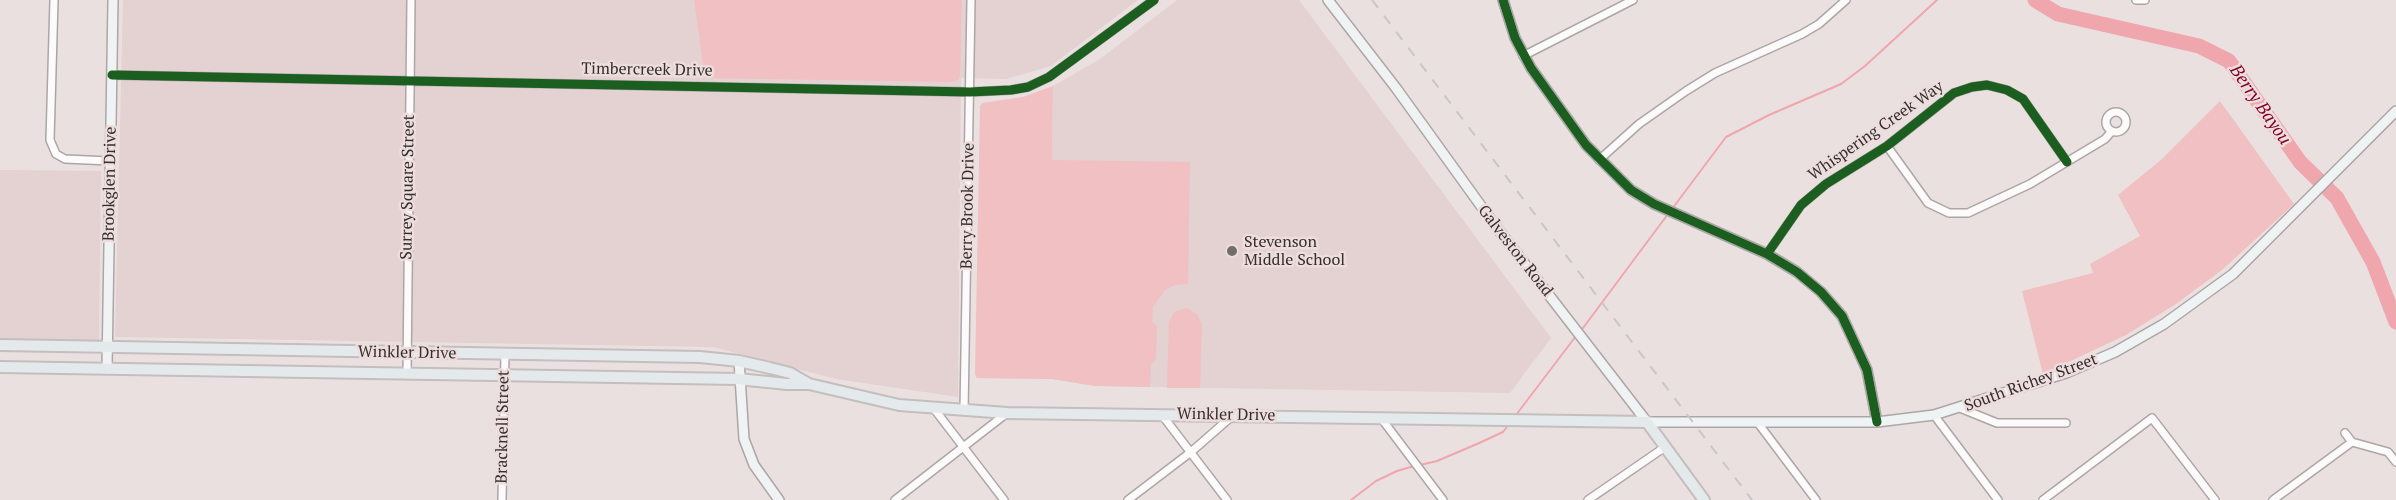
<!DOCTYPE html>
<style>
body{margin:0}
canvas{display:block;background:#eae0e0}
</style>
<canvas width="2396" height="500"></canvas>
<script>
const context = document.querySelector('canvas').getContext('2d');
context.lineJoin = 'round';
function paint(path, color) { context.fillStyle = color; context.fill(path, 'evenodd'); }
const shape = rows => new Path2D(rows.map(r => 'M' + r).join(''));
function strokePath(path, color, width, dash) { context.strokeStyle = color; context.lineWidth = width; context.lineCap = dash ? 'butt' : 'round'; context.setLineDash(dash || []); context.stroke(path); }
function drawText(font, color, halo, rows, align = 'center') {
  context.font = font + ' "PT Serif",serif'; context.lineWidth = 5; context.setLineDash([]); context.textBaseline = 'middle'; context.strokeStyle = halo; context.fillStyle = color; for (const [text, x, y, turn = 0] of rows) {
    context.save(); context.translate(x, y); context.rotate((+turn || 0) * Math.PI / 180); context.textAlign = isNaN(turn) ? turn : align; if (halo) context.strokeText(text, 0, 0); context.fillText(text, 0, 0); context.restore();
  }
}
paint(shape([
 [123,0,1138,0,1051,66,1006,79,961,78,958,397,836,379,713,347,115,337],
 [1177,0,1299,0,1551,338,1510,393,1095,386,1052,379,977,378,975,374,1052,160,1053,86,1100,59],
 [0,170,101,171,99,343,0,341]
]), '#e4d1d2');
paint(shape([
 [694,0,962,0,960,76,958,80,952,82,705,78],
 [1053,86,1052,160,1190,162,1188,284,1175,285,1165,290,1153,307,1152,322,1157,326,1156,359,1151,365,1150,387,1095,386,1052,379,977,378,975,374,980,106,982,103,1023,97],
 [2220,101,2294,204,2222,270,2176,304,2126,335,2043,374,2022,291,2093,273,2090,264,2140,236,2118,195,2162,159],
 [1187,308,1197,314,1202,324,1200,388,1167,388,1169,322,1174,312]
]), '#f0c0c3');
strokePath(shape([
 [1672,209,1726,137,1769,115,1841,84,1865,66,1937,0],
 [1580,332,1668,214],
 [1516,415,1576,336],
 [1420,465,1437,461,1477,444,1503,432,1509,424],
 [1351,500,1376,481,1397,471,1414,466]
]), '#efa6ac', 2);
strokePath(shape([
 [2035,0,2058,14,2199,46,2229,61,2300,162,2337,198,2373,262,2396,322]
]), '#efa6ac', 15);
const street = shape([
 [54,0,50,140,56,154,65,159,110,161],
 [2136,0,2145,0],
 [1523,56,1633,0],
 [112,75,970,92,1011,90,1028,87,1049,77,1154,0],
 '2106 122a10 10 0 1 1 20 0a10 10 0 1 1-20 0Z',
 [1887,146,1928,203,1949,213,1968,213,2030,184,2105,139,2112,131],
 [1599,160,1639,124,1686,91,1715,73,1802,34,1819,24,1846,0],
 [1767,254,1801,205,1826,184,1887,146,1954,93,1972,87,1987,85,2007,90,2023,99,2067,162],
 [407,374,411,0],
 [1960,408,1997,423,2066,423],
 [935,410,1004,500],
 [964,411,971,0],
 [1162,415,1227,500],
 [1934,415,1998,500],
 [1381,418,1443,500],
 [1758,423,1816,500],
 [2345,433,2352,442,2388,452,2396,462],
 [502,500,505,354],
 [895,500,1007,413],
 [1128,500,1191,452,1231,417],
 [1588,500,1665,447],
 [2043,500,2152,418,2215,500],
 [2273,500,2352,442]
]);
const secondary = shape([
 [1328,0,1396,88,1494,224,1647,422,1877,422,1934,415,2066,373,2115,352,2164,324,2233,274,2396,111],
 [1503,0,1515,38,1531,68,1586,145,1631,190,1654,204,1767,254,1797,272,1821,292,1842,316,1867,370,1877,422],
 [739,361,744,439,754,465,779,500],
 [107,369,113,0]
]);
const primary = shape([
 [0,345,700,357,739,361,770,368,790,373,809,384,899,405,1007,413,1647,422,1704,500],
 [0,367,738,379,787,384,808,384]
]);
strokePath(street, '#ada6a6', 10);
strokePath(secondary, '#ada6a6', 12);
strokePath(primary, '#c4bebe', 14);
strokePath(street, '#fcfafa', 7);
strokePath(secondary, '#f0f3f4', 9);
strokePath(primary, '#e4eaec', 10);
strokePath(shape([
 [1372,0,1752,500]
]), '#c8c6c6', 2, [10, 10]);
strokePath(shape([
 [1503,0,1515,38,1531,68,1586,145,1631,190,1654,204,1767,254,1797,272,1821,292,1842,316,1867,370,1877,422],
 [112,75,970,92,1011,90,1028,87,1049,77,1154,0],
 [1767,254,1801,205,1826,184,1887,146,1954,93,1972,87,1987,85,2007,90,2023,99,2067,162]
]), '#1b5e20', 9);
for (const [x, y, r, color] of [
 [1232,251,6,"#746c6c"]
]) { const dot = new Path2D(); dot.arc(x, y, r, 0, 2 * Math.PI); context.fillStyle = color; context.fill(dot); strokePath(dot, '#eddddd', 2); }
drawText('16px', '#342e2e', '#eddddd', [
 ["Timbercreek Drive",647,70,1],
 ["Whispering Creek Way",1876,131,-35],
 ["Brookglen Drive",110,184,-89],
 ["Surrey Square Street",408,187,-89],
 ["Berry Brook Drive",968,206,-89],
 ["Galveston Road",1515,251,52],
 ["Winkler Drive",407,353,1],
 ["South Richey Street",2031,383,-20],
 ["Winkler Drive",1226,415,1],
 ["Bracknell Street",503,427,-89]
]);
drawText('16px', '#342e2e', '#eddddd', [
 ["Stevenson",1244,242],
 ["Middle School",1244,260]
], 'left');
drawText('italic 18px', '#7f0027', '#eddddd', [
 ["Berry Bayou",2260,105,55]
]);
</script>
